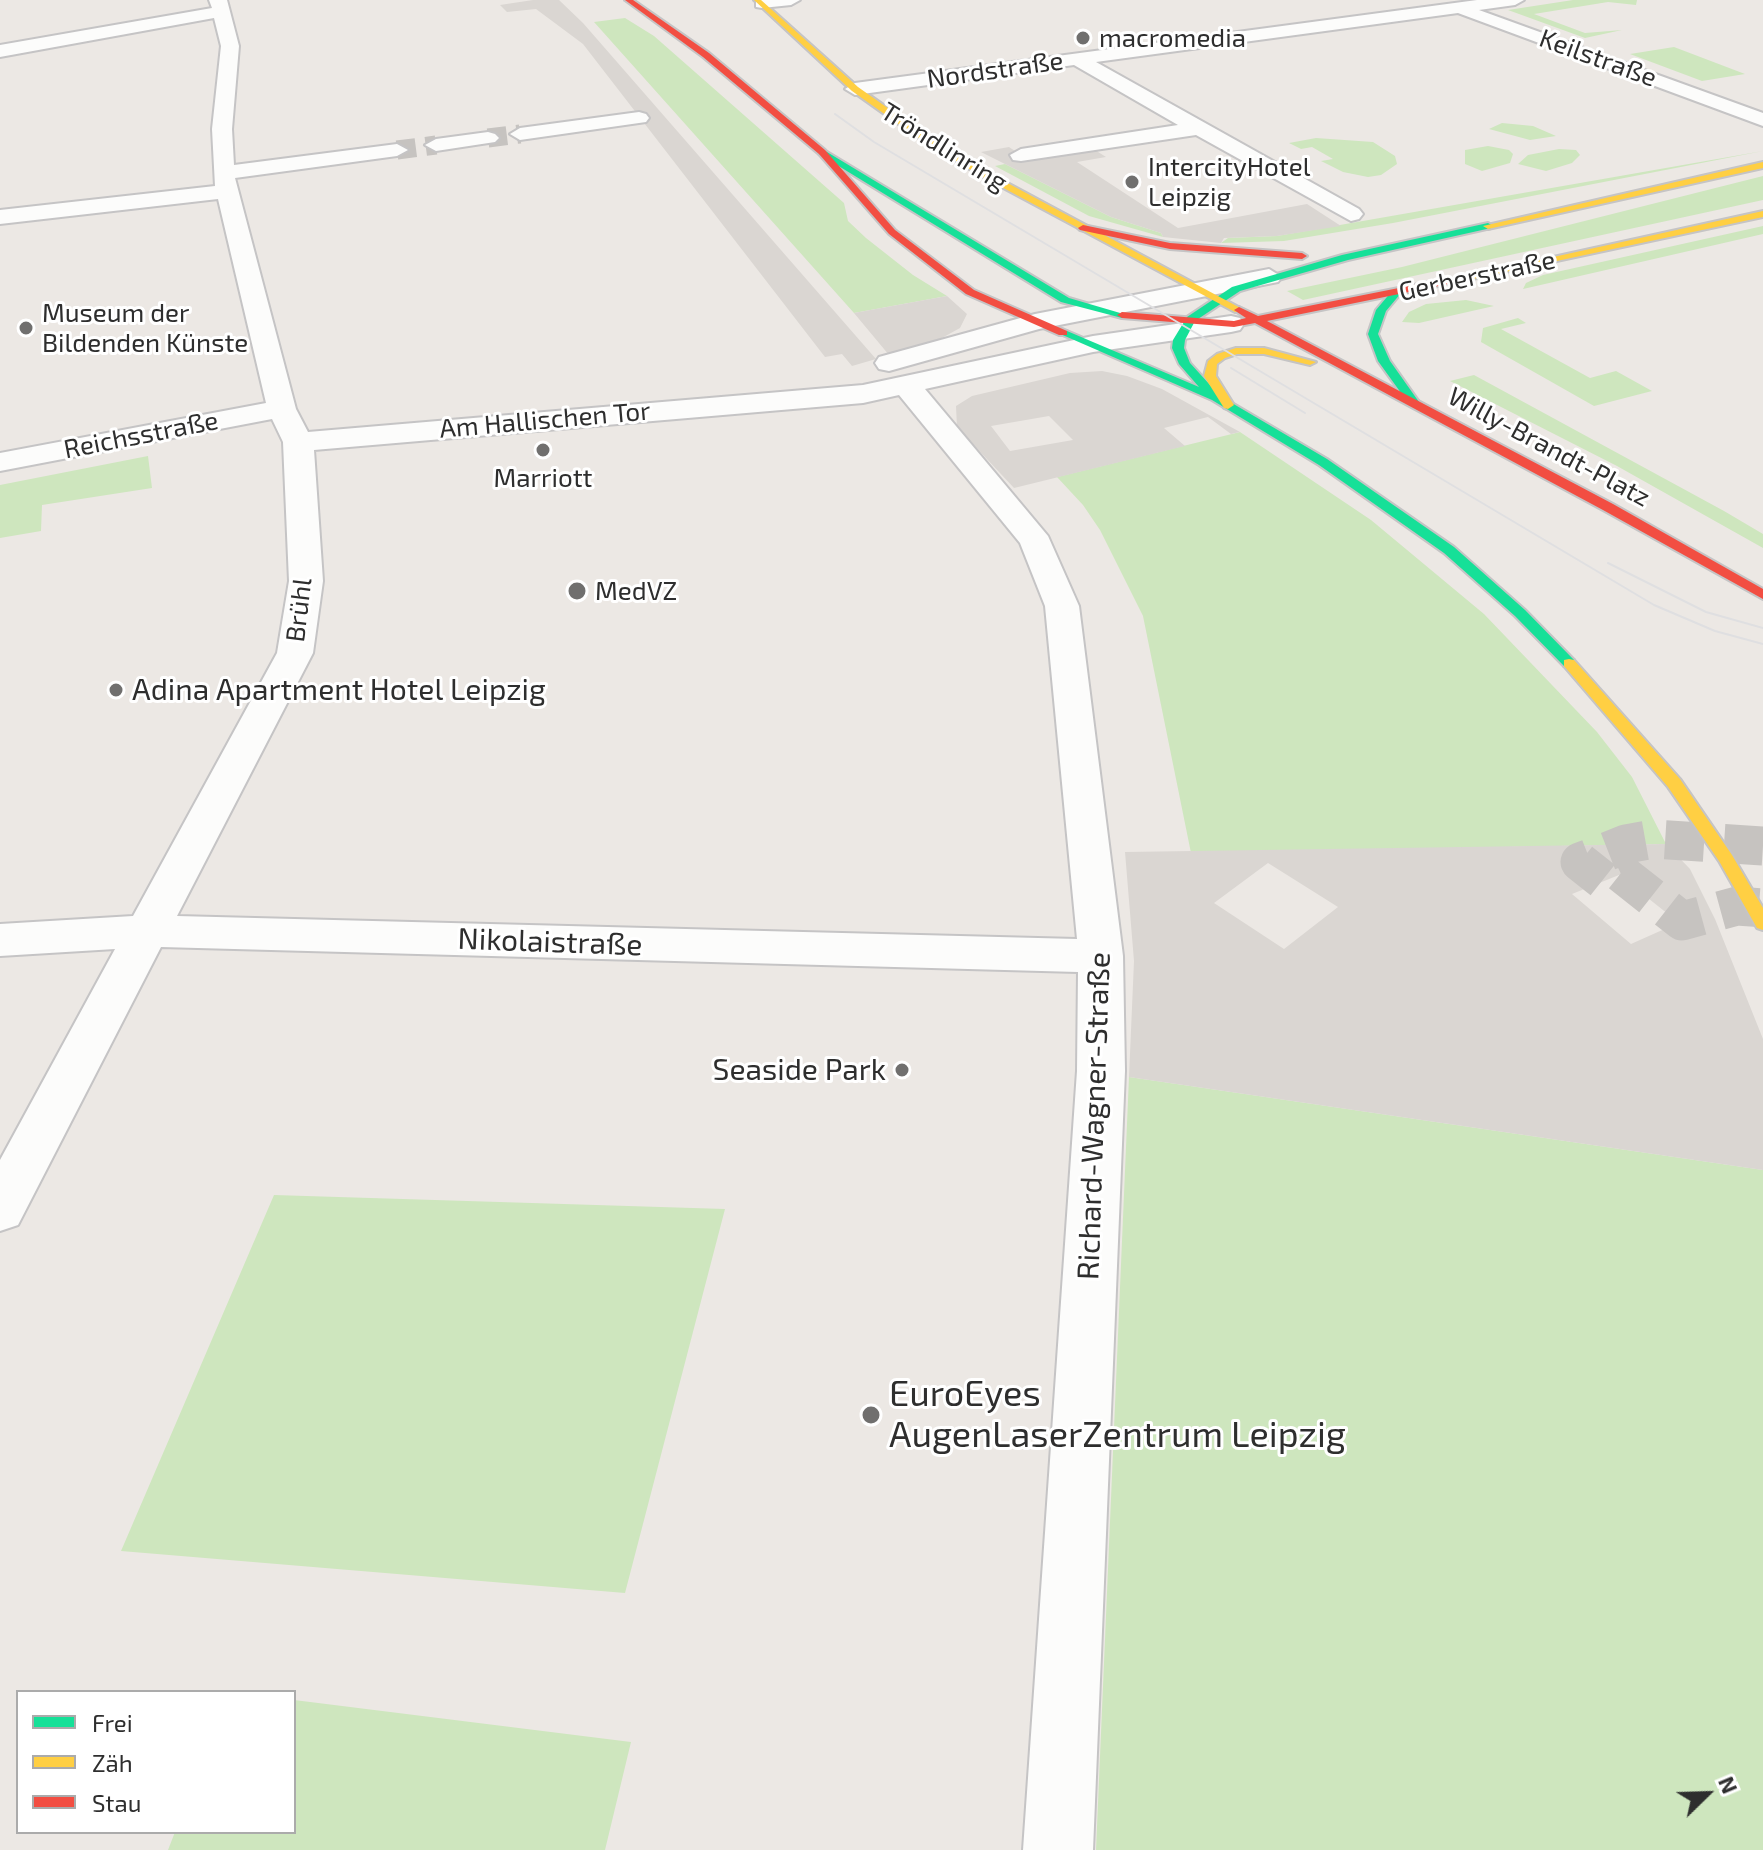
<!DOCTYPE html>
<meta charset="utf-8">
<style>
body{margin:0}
#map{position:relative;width:1763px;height:1850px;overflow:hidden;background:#ece8e4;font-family:"Exo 2",sans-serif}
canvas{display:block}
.legend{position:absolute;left:16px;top:1690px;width:280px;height:144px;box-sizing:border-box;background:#fff;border:2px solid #ababab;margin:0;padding:10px 14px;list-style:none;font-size:24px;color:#2e2e2e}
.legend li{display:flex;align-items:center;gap:16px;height:40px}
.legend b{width:40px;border:2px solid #ababab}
.north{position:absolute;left:1667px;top:1754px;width:80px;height:80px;-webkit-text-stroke:6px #fff;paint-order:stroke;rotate:67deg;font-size:22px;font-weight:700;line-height:32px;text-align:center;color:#2e2e2e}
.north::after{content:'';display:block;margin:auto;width:28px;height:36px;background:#2e2e2e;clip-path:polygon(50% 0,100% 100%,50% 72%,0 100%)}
</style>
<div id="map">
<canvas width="1763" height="1850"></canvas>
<ul class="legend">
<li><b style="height:10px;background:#16e098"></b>Frei</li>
<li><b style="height:10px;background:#ffcf43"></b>Zäh</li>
<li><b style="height:10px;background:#f24e42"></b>Stau</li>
</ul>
<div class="north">N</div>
</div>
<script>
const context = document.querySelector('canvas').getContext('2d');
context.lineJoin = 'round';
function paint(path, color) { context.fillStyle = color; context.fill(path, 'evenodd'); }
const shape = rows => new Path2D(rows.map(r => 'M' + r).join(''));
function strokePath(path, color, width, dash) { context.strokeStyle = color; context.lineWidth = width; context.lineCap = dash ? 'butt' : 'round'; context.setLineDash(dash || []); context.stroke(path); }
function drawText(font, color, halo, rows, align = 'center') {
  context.font = font + ' "Exo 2",sans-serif'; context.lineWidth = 6; context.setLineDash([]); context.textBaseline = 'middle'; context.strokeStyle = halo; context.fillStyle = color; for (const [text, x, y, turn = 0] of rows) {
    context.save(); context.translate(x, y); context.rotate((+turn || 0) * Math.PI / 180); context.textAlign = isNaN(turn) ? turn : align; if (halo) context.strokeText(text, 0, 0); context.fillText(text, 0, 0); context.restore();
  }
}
paint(shape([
 [1573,0,1637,0,1636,5,1608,2,1534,14,1585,33,1622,30,1585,38,1508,10],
 [625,18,654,36,844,203,848,221,866,238,913,275,947,296,854,313,594,22],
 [1674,47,1745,74,1702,81,1630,54],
 [1502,123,1533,126,1556,136,1530,140,1489,129],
 [1316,138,1373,142,1395,156,1397,164,1381,175,1368,177,1343,172,1321,161,1333,159,1312,147,1301,149,1289,143],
 [1488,146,1509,150,1513,154,1510,163,1482,171,1465,164,1465,150],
 [1559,149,1576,150,1580,155,1572,163,1546,171,1518,164,1528,155],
 [1763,151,1393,223,1284,241,1221,243,1228,238,1277,236],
 [1005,164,1111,217,1161,233,1163,237,1089,216,995,166],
 [1763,176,1763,200,1303,300,1287,291,1402,267],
 [1763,226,1763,234,1523,289,1526,283,1543,275],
 [1466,300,1494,306,1419,323,1402,322,1409,312,1426,304],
 [1518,318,1526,323,1501,329,1590,378,1616,371,1652,391,1594,406,1481,342,1483,328],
 [1474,375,1724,511,1763,534,1763,548,1617,466,1450,381],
 [1240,432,1371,520,1484,614,1597,732,1632,777,1666,844,1191,853,1143,616,1100,530,1083,505,1057,477],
 [148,456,152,488,42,505,41,531,0,538,0,485],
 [1129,1077,1763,1170,1763,1850,1096,1850],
 [274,1195,725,1209,625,1593,121,1551],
 [294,1700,631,1742,605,1850,168,1850,175,1832,294,1832]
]), '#cee6be');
paint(shape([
 [533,0,559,0,583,23,876,359,852,366,842,354,825,357,583,44,536,9,507,12,500,5],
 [1009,147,1030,161,1095,150,1106,157,1077,162,1178,228,1307,204,1341,226,1277,236,1224,238,1221,243,1163,237,1161,233,1111,217,981,152],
 [947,296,967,314,960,328,940,339,889,355,854,313],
 [1102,371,1127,376,1162,389,1240,432,1231,434,1208,417,1164,428,1185,446,1014,488,957,427,956,406,972,396,1070,373],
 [1049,416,1073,440,1010,451,991,426],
 [1666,844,1690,869,1715,919,1763,1039,1763,1170,1129,1077,1134,961,1125,852],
 [1268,863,1338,907,1284,949,1214,903],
 [1619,875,1678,922,1678,923,1631,944,1572,894]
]), '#dad6d2');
strokePath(shape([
 [488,138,520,134],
 [397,150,436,145]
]), '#c6c3c0', 19, [19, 10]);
strokePath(shape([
 [1763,846,1654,839,1626,844,1580,862,1604,881,1621,873,1682,921,1737,906,1763,908]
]), '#c6c3c0', 39, [39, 20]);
const street = shape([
 [209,0,227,0,239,46,232,129,234,165,397,144,408,150,397,156,235,178,296,409,308,432,863,385,1093,336,1231,316,1240,318,1244,324,1240,330,1231,332,1093,352,925,389,1048,536,1079,606,1123,956,1125,1071,1093,1850,1023,1850,1077,1071,1078,972,161,947,18,1225,0,1231,0,1160,115,949,0,956,0,924,133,916,277,653,289,581,283,442,272,419,0,471,0,453,266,403,218,199,0,224,0,210,215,186,212,129,221,46,214,18,0,57,0,45,212,8,209,0],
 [899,395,1020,543,1045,606,1077,939,177,916,313,653,323,581,314,450,863,403,899,395],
 [756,0,800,0,791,5,762,8,756,7,756,0],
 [1477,0,1524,0,1515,5,1479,10,1763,113,1763,126,1458,13,1096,62,1359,209,1363,214,1359,219,1351,221,1196,135,1021,161,1013,160,1010,155,1021,149,1178,125,1074,65,855,95,845,89,855,83,1477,0],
 [639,112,646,114,649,118,646,122,520,140,510,134,520,128,639,112],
 [488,132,495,134,499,138,495,142,436,151,425,145,436,139,488,132],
 [1269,269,1282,277,1278,282,1039,329,889,371,879,369,875,363,879,357,1035,314,1269,269]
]);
const fast = shape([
 [822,149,1069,298,1127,315,1122,318,1061,302,819,154,822,149],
 [1488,223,1493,226,1491,228,1348,260,1240,291,1195,321,1185,340,1184,348,1190,363,1220,396,1327,459,1454,547,1525,610,1574,660,1574,666,1569,667,1564,666,1515,616,1444,553,1319,465,1212,400,1058,333,1067,331,1199,387,1179,364,1172,348,1173,340,1187,317,1232,287,1342,255,1488,223],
 [1392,291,1401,293,1386,311,1378,334,1390,361,1419,402,1413,406,1409,404,1378,361,1368,334,1376,310,1392,291]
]);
const slow = shape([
 [754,0,761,0,858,87,920,131,987,172,1244,310,1235,312,981,176,914,135,852,91,754,0],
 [1763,162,1763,168,1488,229,1483,226,1763,162],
 [1763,211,1763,217,1449,284,1444,281,1763,211],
 [1236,348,1264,348,1316,362,1310,365,1264,354,1237,354,1225,358,1217,364,1216,376,1234,405,1228,409,1224,408,1204,376,1208,361,1217,354,1236,348],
 [1569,659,1574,660,1680,779,1732,855,1763,908,1763,930,1757,928,1719,861,1668,787,1564,666,1564,660,1569,659]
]);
const jam = shape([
 [625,0,633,0,709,53,825,150,895,230,974,290,1067,331,1067,335,1059,335,966,294,889,234,819,154,703,57,625,0],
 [1083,225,1170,243,1302,253,1307,256,1302,259,1170,249,1080,230,1078,228,1083,225],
 [1449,278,1453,279,1453,283,1267,321,1613,504,1763,589,1763,599,1603,510,1255,323,1234,327,1122,318,1117,315,1122,312,1234,321,1246,318,1234,310,1239,307,1258,316,1449,278]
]);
strokePath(street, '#c5c4c5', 4);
strokePath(fast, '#c5c4c5', 4);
strokePath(slow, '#c5c4c5', 4);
strokePath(jam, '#c5c4c5', 4);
paint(street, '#fcfcfb');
paint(fast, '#16e098');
paint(slow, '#ffcf43');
paint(jam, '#f24e42');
strokePath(shape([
 [835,114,874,142,1654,605,1715,631,1763,644],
 [1231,368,1305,413],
 [1608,563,1706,612,1763,628]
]), '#dfdfe1', 2);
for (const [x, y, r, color] of [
 [1083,38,8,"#706f6e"],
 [1132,182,8,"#706f6e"],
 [26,328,8,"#706f6e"],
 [543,450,8,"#706f6e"],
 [577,591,10,"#706f6e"],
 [116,690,8,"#706f6e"],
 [902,1070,8,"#706f6e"],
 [871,1415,10,"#706f6e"]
]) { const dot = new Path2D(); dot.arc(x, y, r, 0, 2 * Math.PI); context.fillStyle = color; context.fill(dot); strokePath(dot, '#fff', 3); }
drawText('26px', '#2e2e2e', '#fff', [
 ["macromedia",1099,38],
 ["IntercityHotel",1148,167],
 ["Leipzig",1148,197],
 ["Museum der",42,313],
 ["Bildenden Künste",42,343],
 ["Marriott",543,478,"center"],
 ["MedVZ",595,591]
], 'left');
drawText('26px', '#2e2e2e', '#fff', [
 ["Keilstraße",1598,58,20],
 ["Nordstraße",995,70,-8],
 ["Tröndlinring",944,147,32],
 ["Gerberstraße",1477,276,-12],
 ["Am Hallischen Tor",545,420,-5],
 ["Reichsstraße",141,435,-11],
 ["Willy-Brandt-Platz",1549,447,28],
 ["Brühl",299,610,-83]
]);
drawText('30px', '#2e2e2e', '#fff', [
 ["Adina Apartment Hotel Leipzig",132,690],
 ["Seaside Park",886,1070,"right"]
], 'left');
drawText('30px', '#2e2e2e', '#fff', [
 ["Nikolaistraße",550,942,2],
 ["Richard-Wagner-Straße",1094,1116,-88]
]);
drawText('36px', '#2e2e2e', '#fff', [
 ["EuroEyes",889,1394],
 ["AugenLaserZentrum Leipzig",889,1435]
], 'left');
</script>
